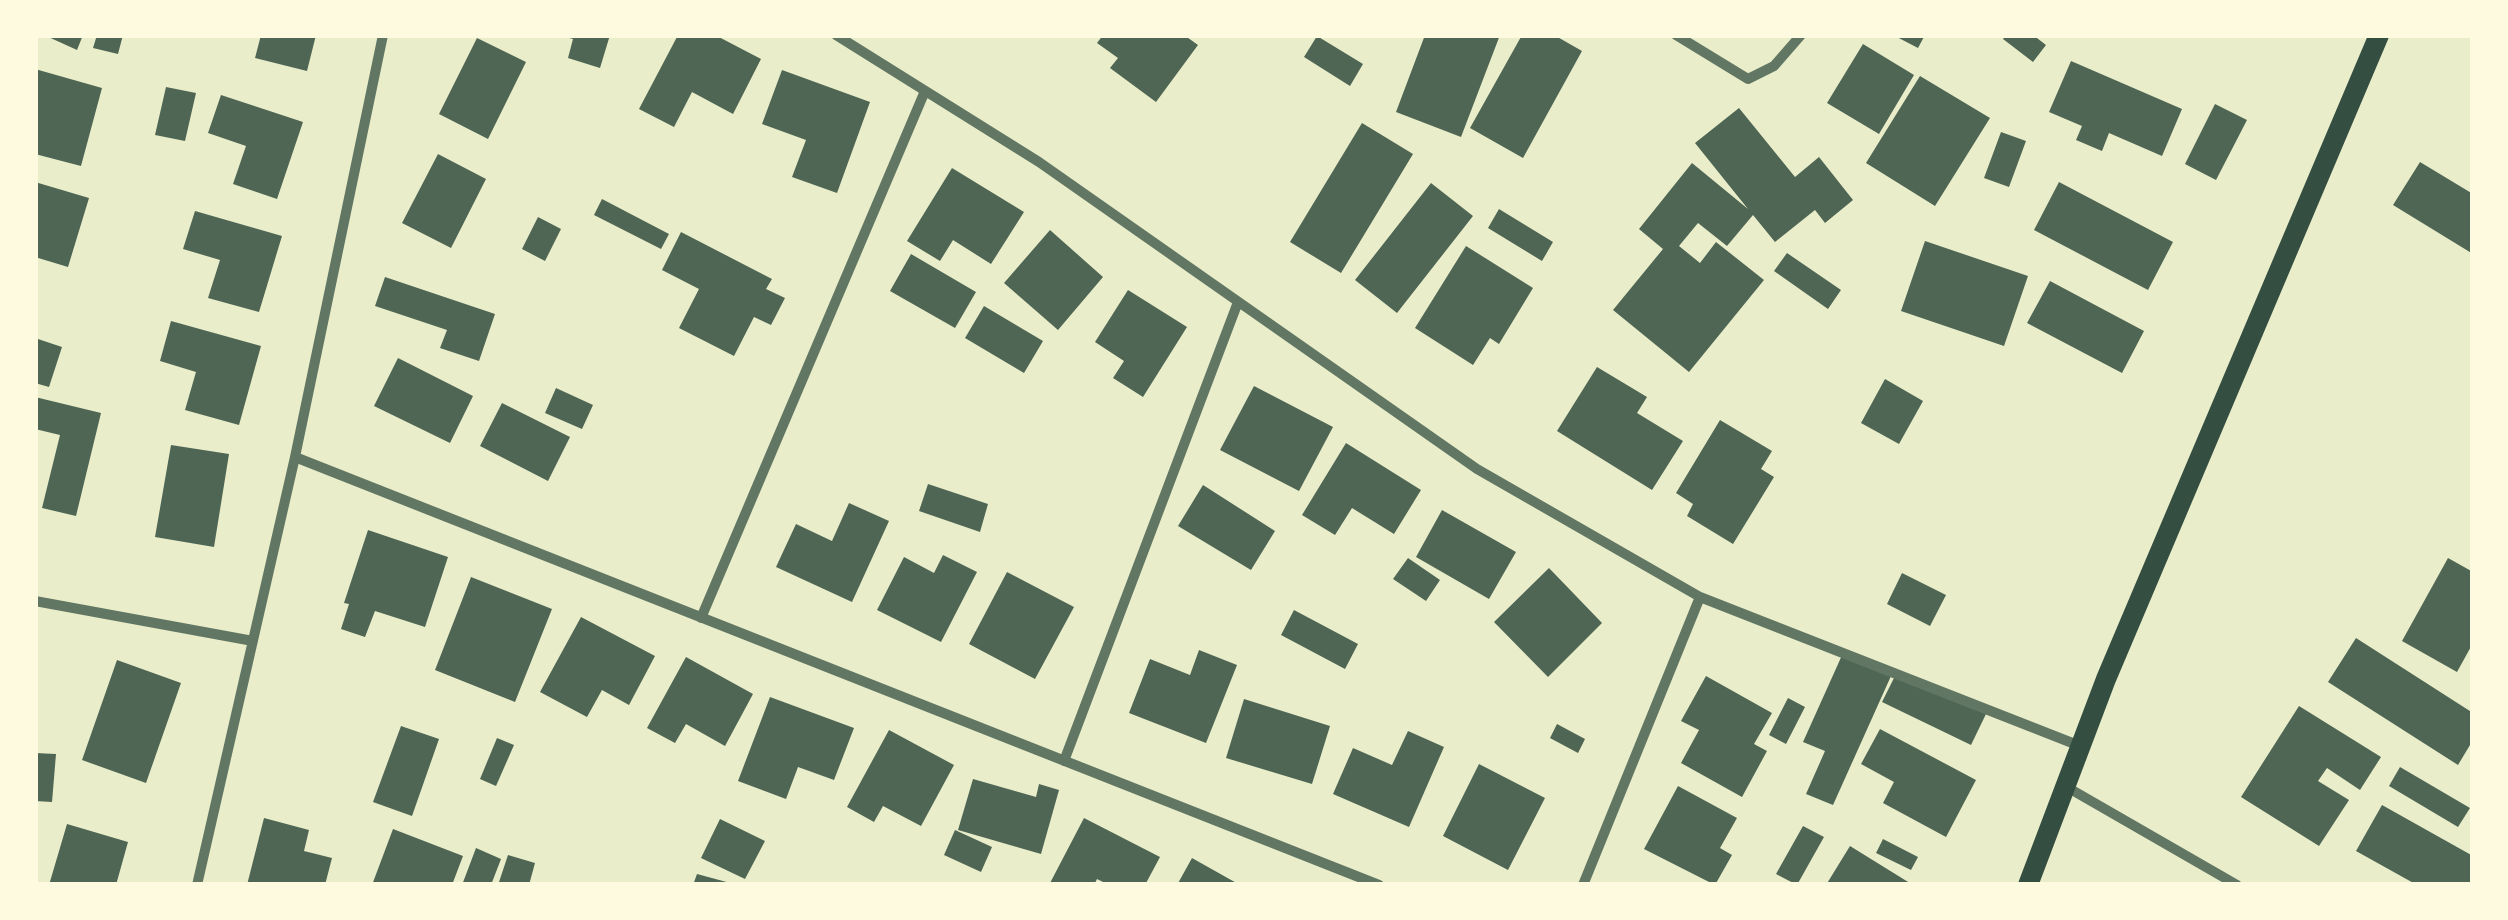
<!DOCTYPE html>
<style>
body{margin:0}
#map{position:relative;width:2508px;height:920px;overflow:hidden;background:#e9edc9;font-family:Commissioner,sans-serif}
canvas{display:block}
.frame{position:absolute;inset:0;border:38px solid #fefae0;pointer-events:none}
</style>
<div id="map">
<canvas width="2508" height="920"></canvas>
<div class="frame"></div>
</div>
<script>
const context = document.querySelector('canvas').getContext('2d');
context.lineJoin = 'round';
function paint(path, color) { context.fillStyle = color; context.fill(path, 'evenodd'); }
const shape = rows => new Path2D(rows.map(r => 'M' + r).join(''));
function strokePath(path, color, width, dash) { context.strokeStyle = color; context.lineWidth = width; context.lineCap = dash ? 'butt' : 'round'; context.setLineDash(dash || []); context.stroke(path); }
paint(shape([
 [44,35,83,35,77,50],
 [97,35,123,35,118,54,93,48],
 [261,35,316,35,307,71,255,58],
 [610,35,600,68,568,58,573,39,562,36],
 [678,35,715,35,761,59,733,114,692,92,674,127,639,109],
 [1103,35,1184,35,1198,45,1156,102,1110,68,1118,58,1097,43],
 [1425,35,1500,35,1461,137,1396,112],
 [1522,35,1554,35,1582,51,1523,158,1470,128],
 [1893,35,1925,35,1918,48],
 [2006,35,2033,35,2046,45,2033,62,2003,39],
 [1317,36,1363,64,1350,86,1304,57],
 [477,38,526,62,488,139,439,114],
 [1863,44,1914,75,1879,134,1827,103],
 [2071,61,2182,109,2162,156,2109,133,2102,151,2076,140,2082,126,2049,112],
 [35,69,102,88,81,166,35,154],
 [782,70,870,102,837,193,792,177,806,140,762,124],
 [1920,76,1990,118,1935,206,1866,163],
 [166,87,196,93,185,141,155,135],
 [221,95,303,122,277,199,233,184,246,146,208,133],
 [2215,104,2247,120,2216,180,2185,164],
 [1739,108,1795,177,1819,157,1853,200,1825,223,1815,210,1775,242,1753,215,1727,246,1698,223,1679,246,1700,263,1716,242,1764,280,1689,372,1613,310,1663,249,1639,229,1692,163,1748,209,1695,143],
 [1362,123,1413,154,1341,273,1290,242],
 [2001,132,2026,141,2009,187,1984,178],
 [438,154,486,179,451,248,402,223],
 [2420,162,2473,194,2473,254,2393,205],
 [952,168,1024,212,991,264,953,240,940,261,907,241],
 [35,182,89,198,68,267,35,257],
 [2059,182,2173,242,2148,290,2034,230],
 [1431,183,1473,216,1397,313,1355,280],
 [602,199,669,234,661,249,594,215],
 [1499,209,1553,242,1542,261,1488,228],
 [195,211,282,236,259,312,208,298,220,260,183,249],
 [538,217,561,229,545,261,522,249],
 [1050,230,1103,277,1058,330,1004,283],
 [681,232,772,279,766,289,785,298,771,325,754,317,734,356,679,328,699,289,662,270],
 [1925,241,2028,276,2004,346,1901,311],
 [1466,246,1533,288,1499,344,1490,338,1473,365,1415,328],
 [1787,253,1841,290,1828,309,1774,271],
 [911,254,976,292,955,328,890,291],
 [385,277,495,314,479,361,440,348,447,330,375,306],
 [2050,281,2144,331,2122,373,2027,323],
 [1128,290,1187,327,1143,397,1113,378,1124,361,1095,342],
 [984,306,1043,341,1024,373,965,338],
 [171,321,261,346,239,425,185,410,196,372,160,361],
 [35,338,62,347,49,387,35,383],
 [398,358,473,396,450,443,374,406],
 [1597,367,1647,397,1637,413,1683,441,1652,490,1557,431],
 [1885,379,1923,401,1899,444,1861,423],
 [1254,386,1333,427,1299,491,1220,450],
 [556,388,593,405,582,429,545,413],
 [35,397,101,413,76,516,42,508,60,435,35,429],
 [502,403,570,437,548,481,480,446],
 [1720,420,1772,451,1761,469,1774,477,1733,544,1687,516,1693,504,1676,493],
 [1346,443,1421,490,1394,534,1352,508,1335,535,1302,515],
 [171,445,229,454,214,547,155,537],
 [928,484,988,504,980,532,919,511],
 [1203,485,1275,531,1251,570,1178,526],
 [849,503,889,521,852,602,776,567,796,524,832,541],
 [1442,510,1516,552,1489,599,1416,557],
 [368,530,448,557,425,627,375,611,365,637,341,629,349,604,344,603],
 [943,555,977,572,941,642,877,610,904,557,934,573],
 [1408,558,1440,580,1426,601,1393,579],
 [2448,558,2473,572,2473,643,2457,672,2402,641],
 [1549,568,1602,623,1548,677,1494,622],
 [1007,572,1074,607,1035,679,969,644],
 [1902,573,1946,595,1930,626,1887,604],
 [471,577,552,609,515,702,435,670],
 [1294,610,1358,644,1345,669,1281,635],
 [581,617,655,656,629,705,602,690,587,717,540,692],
 [2356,638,2473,713,2473,740,2458,765,2328,682],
 [1199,650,1237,665,1206,743,1129,713,1150,659,1190,675],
 [1843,653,1891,676,1833,805,1806,794,1825,751,1803,742],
 [686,657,753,694,725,746,686,724,675,743,647,728],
 [117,660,181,683,146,783,82,760],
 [1897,672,1986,714,1971,745,1882,702],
 [1706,676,1772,713,1754,744,1767,751,1742,797,1681,763,1699,730,1681,721],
 [770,697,854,728,834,780,798,767,786,799,738,781],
 [1788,698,1805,707,1786,744,1769,735],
 [1244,699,1330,726,1312,784,1226,758],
 [2299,706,2381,757,2360,790,2327,768,2318,781,2349,800,2319,846,2241,797],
 [1557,724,1585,739,1578,753,1550,738],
 [401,726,439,739,412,816,373,802],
 [1880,729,1976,780,1946,837,1883,803,1894,782,1861,764],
 [889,730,954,765,921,826,883,806,874,822,847,807],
 [1408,731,1444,747,1409,827,1333,794,1353,748,1392,765],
 [497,738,514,745,496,786,480,779],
 [35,753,56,754,52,802,35,801],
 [1479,764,1545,798,1508,870,1443,836],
 [2400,767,2470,808,2458,827,2389,786],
 [973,779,1036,797,1039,784,1059,790,1041,854,958,830],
 [1678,786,1737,818,1720,848,1732,855,1715,885,1644,849],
 [2382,805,2473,856,2473,885,2417,885,2356,851],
 [264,818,309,830,304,851,332,858,325,885,247,885],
 [1084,818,1160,857,1145,885,1109,885,1097,879,1094,885,1049,885],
 [720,819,765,841,745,879,701,858],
 [67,824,128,842,116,885,49,885],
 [1803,826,1824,837,1797,885,1776,874],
 [393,829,463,856,452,885,372,885],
 [955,830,992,847,981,872,944,855],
 [1883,839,1918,857,1911,870,1876,853],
 [1850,846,1913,885,1826,885],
 [476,848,501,859,491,885,462,885],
 [508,855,535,863,529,885,498,885],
 [1192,858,1240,885,1177,885],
 [697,874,734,884,734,885,693,885]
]), '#4f6655');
strokePath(shape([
 [836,35,1039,162,1477,469,1700,597,2080,746],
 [1676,35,1748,79,1774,66,1801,35],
 [295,457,1379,885],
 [35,601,253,641],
 [701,618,925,91],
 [1064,761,1238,302],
 [2065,786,2237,885],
 [197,885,295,457,383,35],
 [1583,885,1700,597]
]), '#617663', 10);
strokePath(shape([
 [2028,885,2106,679,2379,35]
]), '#344e41', 20);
</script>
